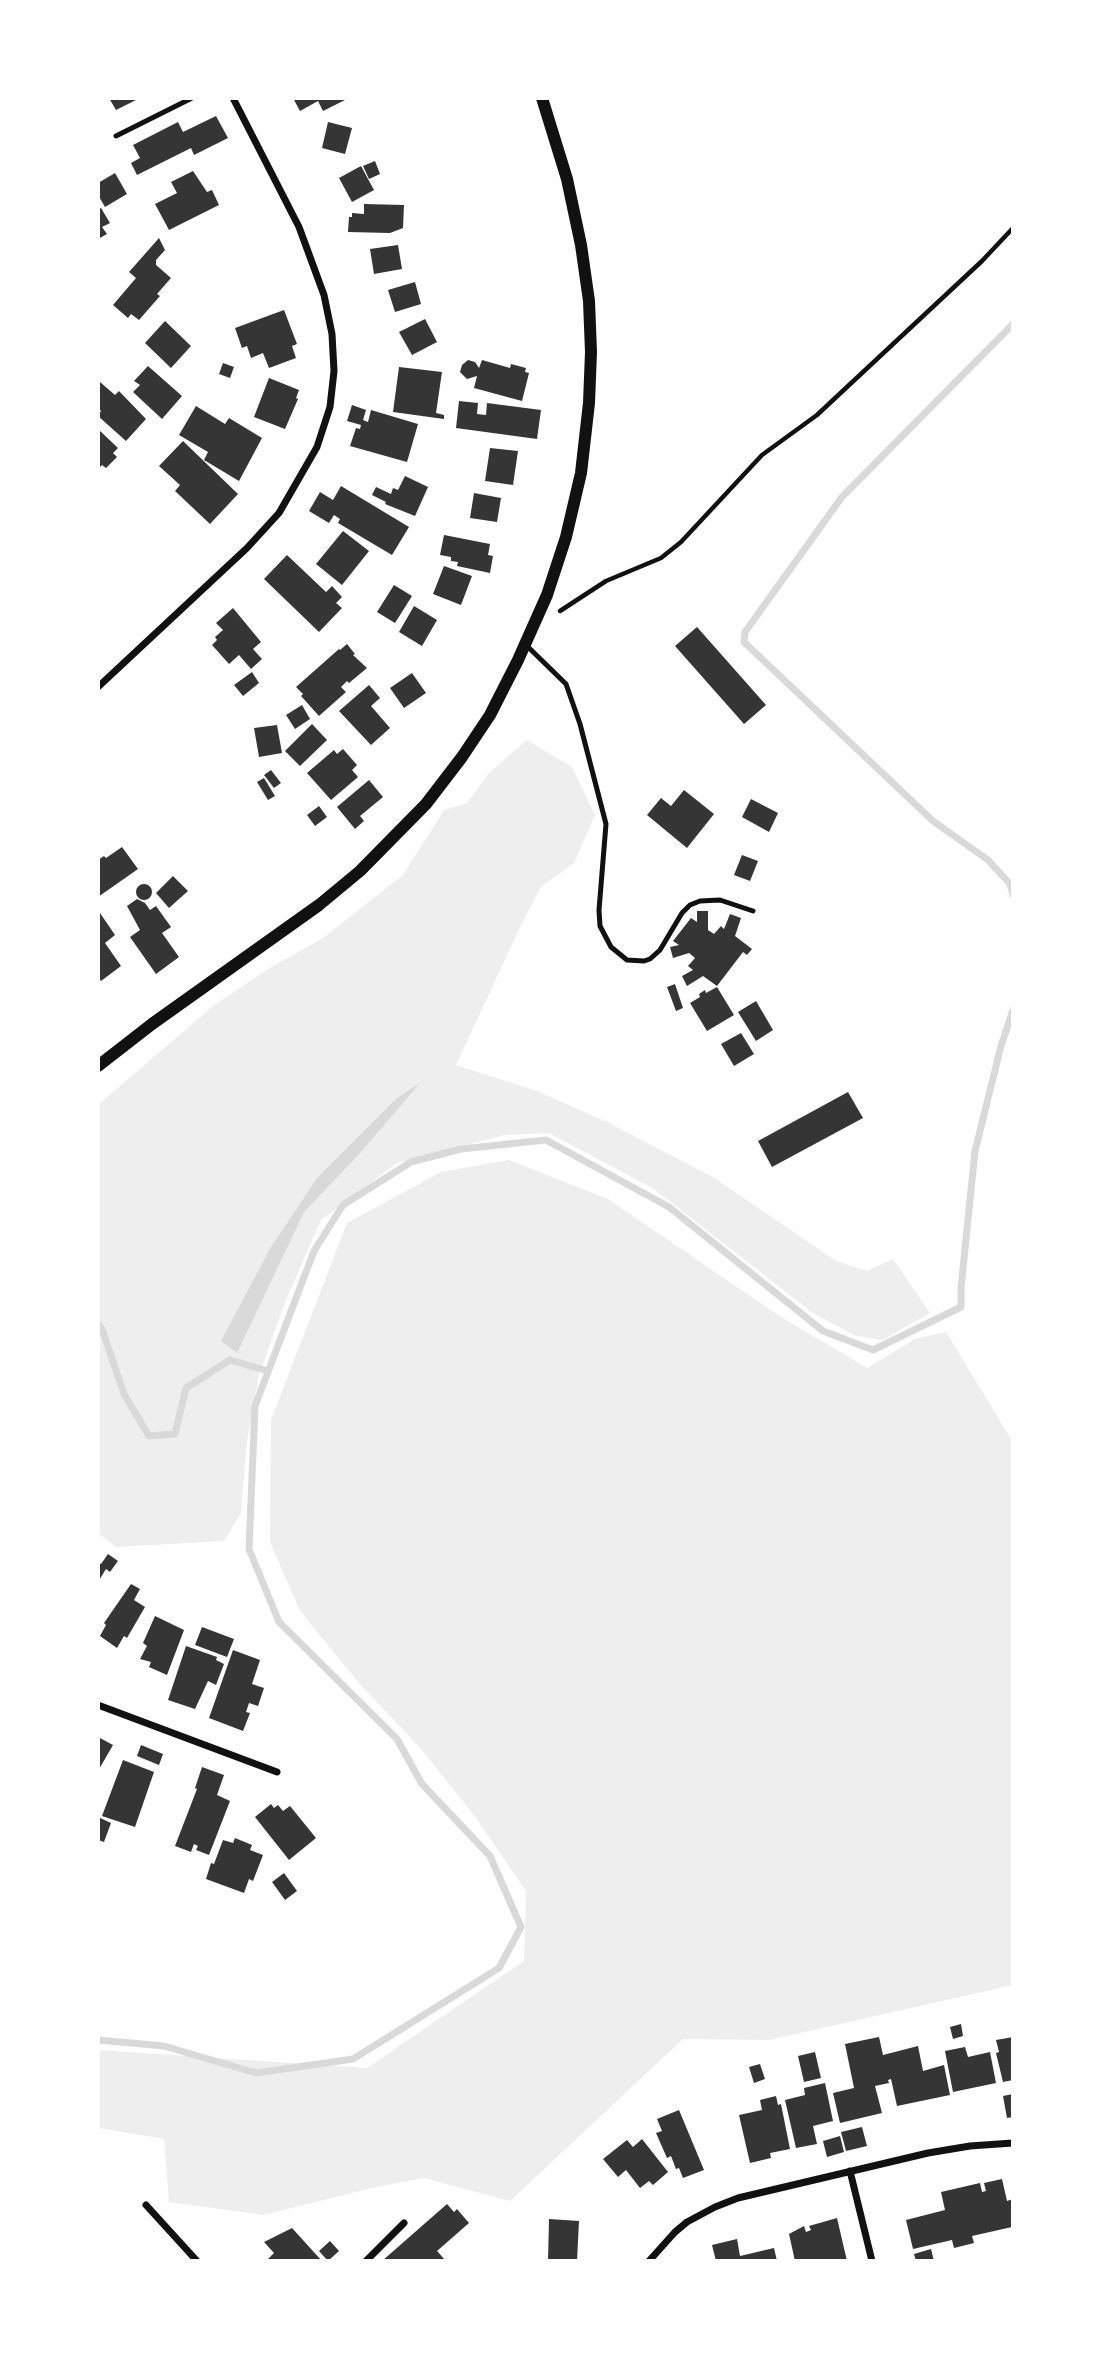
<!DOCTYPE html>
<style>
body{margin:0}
#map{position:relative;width:1111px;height:2359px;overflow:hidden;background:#fff;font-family:Quicksand,sans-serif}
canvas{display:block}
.frame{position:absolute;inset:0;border:100px solid #fff;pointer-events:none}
</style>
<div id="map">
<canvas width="1111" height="2359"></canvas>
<div class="frame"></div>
</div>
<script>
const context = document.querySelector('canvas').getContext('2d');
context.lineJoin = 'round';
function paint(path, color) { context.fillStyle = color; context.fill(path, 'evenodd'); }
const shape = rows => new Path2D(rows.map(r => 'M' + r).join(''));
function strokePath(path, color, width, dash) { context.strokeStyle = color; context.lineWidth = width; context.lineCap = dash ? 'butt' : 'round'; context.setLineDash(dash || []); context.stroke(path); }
paint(shape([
 [527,740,572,767,595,815,574,863,541,887,522,923,456,1065,537,1091,607,1122,713,1177,836,1261,867,1271,893,1259,930,1313,882,1340,856,1336,813,1313,654,1189,549,1133,505,1135,397,1163,321,1220,285,1302,259,1375,247,1442,241,1513,224,1541,116,1547,98,1533,98,1105,213,1006,268,969,323,938,403,875,444,810,467,803,489,773],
 [509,1160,608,1199,778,1315,867,1368,915,1339,946,1332,1013,1442,1013,1985,769,2040,683,2039,510,2201,424,2178,376,2187,263,2215,169,2202,164,2139,98,2128,98,2050,367,2068,524,1961,526,1891,474,1815,421,1749,359,1683,300,1611,270,1542,271,1420,347,1223,441,1172]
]), '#eee');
paint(shape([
 [420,1083,361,1152,304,1212,237,1353,221,1341,271,1247,317,1178,396,1099]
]), '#d9d9d9');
strokePath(shape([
 [1013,324,842,497,745,632,744,642,933,821,988,860,1010,884,1013,895],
 [98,1324,102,1329,124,1394,149,1436,175,1434,186,1388,230,1360,268,1371],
 [98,2040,164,2046,256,2073,353,2059,499,1968,521,1927,490,1856,422,1784,397,1739,279,1622,249,1549,255,1406,314,1251,343,1205,411,1162,461,1149,546,1140,669,1207,823,1331,873,1350,961,1307,961,1288,975,1151,1001,1046,1013,1010]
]), '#d9d9d9', 7);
paint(shape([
 [109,98,140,98,116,110],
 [293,98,349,98,323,111,318,101,300,111],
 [216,116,228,138,194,155,191,148,137,175,131,163,140,158,133,145,178,122,183,132],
 [328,122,352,128,345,154,322,148],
 [375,161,380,174,369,179,363,166],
 [361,166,374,190,352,202,339,178],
 [193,171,207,192,212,190,219,205,169,230,155,204,177,193,171,182],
 [115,173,127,194,105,207,98,195,98,183],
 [364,204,404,205,403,228,390,233,348,232,349,217,352,217,352,213,364,214],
 [101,208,110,223,102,227,107,234,98,239,98,210],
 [159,238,165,250,156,260,156,265,171,278,157,294,160,296,139,320,131,314,128,318,113,305,136,278,129,272],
 [398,245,402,269,374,274,370,249],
 [415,282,421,304,395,312,388,290],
 [284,310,297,344,292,346,296,358,269,368,263,353,251,358,247,346,242,348,235,328],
 [425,319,437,342,412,355,399,332],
 [165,321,191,346,171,368,145,343],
 [468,360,475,362,479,368,482,360,510,368,511,364,526,368,525,372,529,373,522,401,474,388,477,376,467,379,460,372,462,365],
 [223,363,234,367,230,378,219,374],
 [148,366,182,396,162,419,133,392,140,385,134,381],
 [399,367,442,372,436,413,444,415,444,419,393,412],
 [269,378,299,390,296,398,298,399,285,429,254,417],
 [100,382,115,395,119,391,146,419,126,441,98,416,101,411,98,408,98,384],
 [459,401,478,403,477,414,486,415,487,403,541,410,537,439,456,428],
 [352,405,366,410,363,420,368,422,371,410,418,424,407,462,350,446,356,428,360,429,361,425,347,421],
 [196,406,225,424,229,418,262,438,239,481,204,460,208,452,179,435],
 [98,429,118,448,113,453,117,457,106,468,102,465,98,469],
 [183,441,238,494,210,524,175,491,180,485,159,466],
 [490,448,518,451,513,485,485,481],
 [405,476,428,487,415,516,385,504,386,502,372,495,376,487,391,494,393,488,398,490],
 [341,486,409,527,392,555,338,523,340,519,334,515,329,523,309,511,320,492,333,500],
 [474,493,501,498,497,522,470,518],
 [343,531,369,551,342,585,316,564],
 [444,535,490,544,488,555,493,556,490,573,457,566,458,562,451,561,451,557,440,555],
 [287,555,326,592,332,586,342,597,336,603,342,608,319,632,264,579],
 [444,566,472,576,461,605,433,594],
 [394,585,412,596,395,623,377,612],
 [414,606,437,620,422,646,399,632],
 [233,608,261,642,253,649,262,659,251,669,239,655,229,664,212,645,217,640,215,637,223,630,216,623],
 [697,627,766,705,744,724,675,646],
 [347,644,355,654,353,655,367,668,349,683,347,681,341,687,346,692,319,716,301,696,303,694,296,687,339,649,340,650],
 [252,672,259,683,243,696,234,685],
 [412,673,426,693,404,708,390,688],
 [369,685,380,698,371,706,390,728,371,745,339,711],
 [302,705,310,719,295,729,286,715],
 [312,724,327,740,300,766,285,751],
 [277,725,282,753,259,757,254,728],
 [343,749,357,765,352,770,358,777,331,800,307,773,334,750,337,754],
 [271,770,281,783,274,788,264,775],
 [264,778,275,796,268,800,257,782],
 [369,780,383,797,360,816,364,821,355,829,337,807],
 [684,790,714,814,687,848,647,815,661,798,671,806],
 [751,799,778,813,769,832,742,817],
 [319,806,327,817,315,826,307,815],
 [122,847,138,869,98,897,98,860,104,856,106,858],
 [742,855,758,861,750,881,734,875],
 [173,876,188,891,169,908,156,893],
 '136 892a8 8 0 1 1 16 0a8 8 0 1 1-16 0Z',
 [137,899,145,903,150,910,156,906,171,927,162,933,179,957,156,974,130,937,140,930,127,906],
 [697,911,708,911,708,930,714,934,721,926,724,929,730,914,741,918,735,936,752,949,747,955,743,952,717,986,703,976,687,986,682,976,693,970,688,966,695,958,689,953,673,958,670,947,679,945,673,941,691,918,697,922],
 [100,913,115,935,105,943,121,966,101,981,98,976],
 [675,984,683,1008,676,1011,667,987],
 [717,987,734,1015,707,1031,690,1003,700,997,699,994,705,990,706,993],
 [756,1001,773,1030,756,1041,738,1012],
 [741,1033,754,1054,734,1066,721,1044],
 [848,1092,863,1118,772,1167,758,1141],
 [108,1554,118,1561,110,1572,106,1569,98,1582,98,1562,101,1564],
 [131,1584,140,1589,134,1600,145,1607,127,1638,124,1636,117,1648,100,1636,106,1625,104,1623],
 [155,1616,184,1630,167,1675,149,1667,151,1662,140,1659,147,1646,143,1643],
 [202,1627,234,1639,227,1657,195,1645],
 [186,1646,217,1657,216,1660,224,1664,216,1685,208,1681,195,1709,168,1700],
 [233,1650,260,1660,252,1684,264,1688,258,1706,249,1703,246,1712,250,1713,243,1731,209,1718],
 [98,1737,113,1745,98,1771],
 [141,1745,163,1754,159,1765,137,1756],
 [123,1760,154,1772,135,1827,102,1816],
 [202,1767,224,1775,217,1795,230,1801,209,1855,196,1850,198,1846,194,1844,191,1852,175,1846,197,1789,195,1788],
 [271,1804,274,1808,278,1805,283,1811,290,1806,316,1838,289,1860,255,1817],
 [98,1817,111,1823,104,1842,98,1840],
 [235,1838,252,1845,250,1850,263,1855,253,1881,249,1879,244,1893,206,1879,211,1863,214,1864,223,1840,233,1843],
 [284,1873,297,1891,285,1900,272,1882],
 [961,2024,963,2036,953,2039,950,2027],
 [879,2037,883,2055,918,2046,923,2071,944,2065,950,2095,897,2106,891,2079,888,2080,889,2083,875,2086,882,2113,840,2123,833,2093,854,2088,845,2044],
 [1013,2037,1013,2080,1003,2082,996,2053,999,2052,996,2040],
 [965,2047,968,2057,990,2052,996,2083,953,2092,945,2051],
 [815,2052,821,2078,804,2082,798,2056],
 [760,2064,765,2079,754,2083,749,2067],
 [825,2083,833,2121,813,2126,817,2144,796,2148,785,2100,805,2095,804,2088],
 [1013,2094,1013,2117,1007,2118,1003,2096],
 [776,2096,778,2105,781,2104,790,2149,770,2153,771,2158,750,2163,739,2115,762,2110,760,2100],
 [679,2110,704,2170,683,2178,679,2168,676,2169,671,2156,667,2158,656,2133,662,2131,657,2119],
 [862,2127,867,2146,846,2151,841,2132],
 [840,2136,844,2152,827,2157,823,2141],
 [642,2139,668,2172,653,2185,649,2181,640,2188,626,2170,618,2177,603,2159,627,2140,633,2147],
 [1002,2179,1007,2201,1013,2199,1012,2227,972,2236,974,2243,954,2248,952,2240,913,2249,906,2220,945,2210,941,2192,980,2183,982,2192,986,2191,984,2183],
 [447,2204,454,2212,457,2209,469,2223,437,2251,446,2261,382,2261],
 [837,2218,847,2261,795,2261,789,2234,804,2226,806,2232,811,2230,809,2226],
 [549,2219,579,2221,577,2261,548,2261],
 [292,2228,322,2261,266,2261,274,2253,264,2242],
 [737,2239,740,2256,774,2248,777,2261,716,2261,712,2245],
 [330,2241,339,2251,328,2261,319,2251],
 [931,2249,934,2261,916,2261,914,2254]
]), '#353535');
strokePath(shape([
 [560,611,606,581,661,558,681,542,762,455,817,415,982,261,1013,228]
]), '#111', 4.5);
strokePath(shape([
 [116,136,192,98],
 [525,644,566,684,580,724,606,824,599,910,600,926,611,947,627,960,644,961,650,959,660,950,682,913,690,905,700,901,720,900,753,911]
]), '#111', 5);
strokePath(shape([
 [98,687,247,548,279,513,317,447,330,407,334,371,332,334,324,295,299,227,233,98],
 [98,1705,277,1772],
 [850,2171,872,2261],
 [146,2205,197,2261],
 [366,2261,404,2223],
 [649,2261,675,2232,687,2222,715,2207,738,2198,928,2153,970,2146,1013,2143]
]), '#111', 7);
strokePath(shape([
 [98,1066,152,1024,319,905,360,871,426,804,462,757,490,715,518,660,547,595,566,537,581,473,589,403,591,352,589,301,581,245,567,179,542,98]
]), '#111', 12);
</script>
